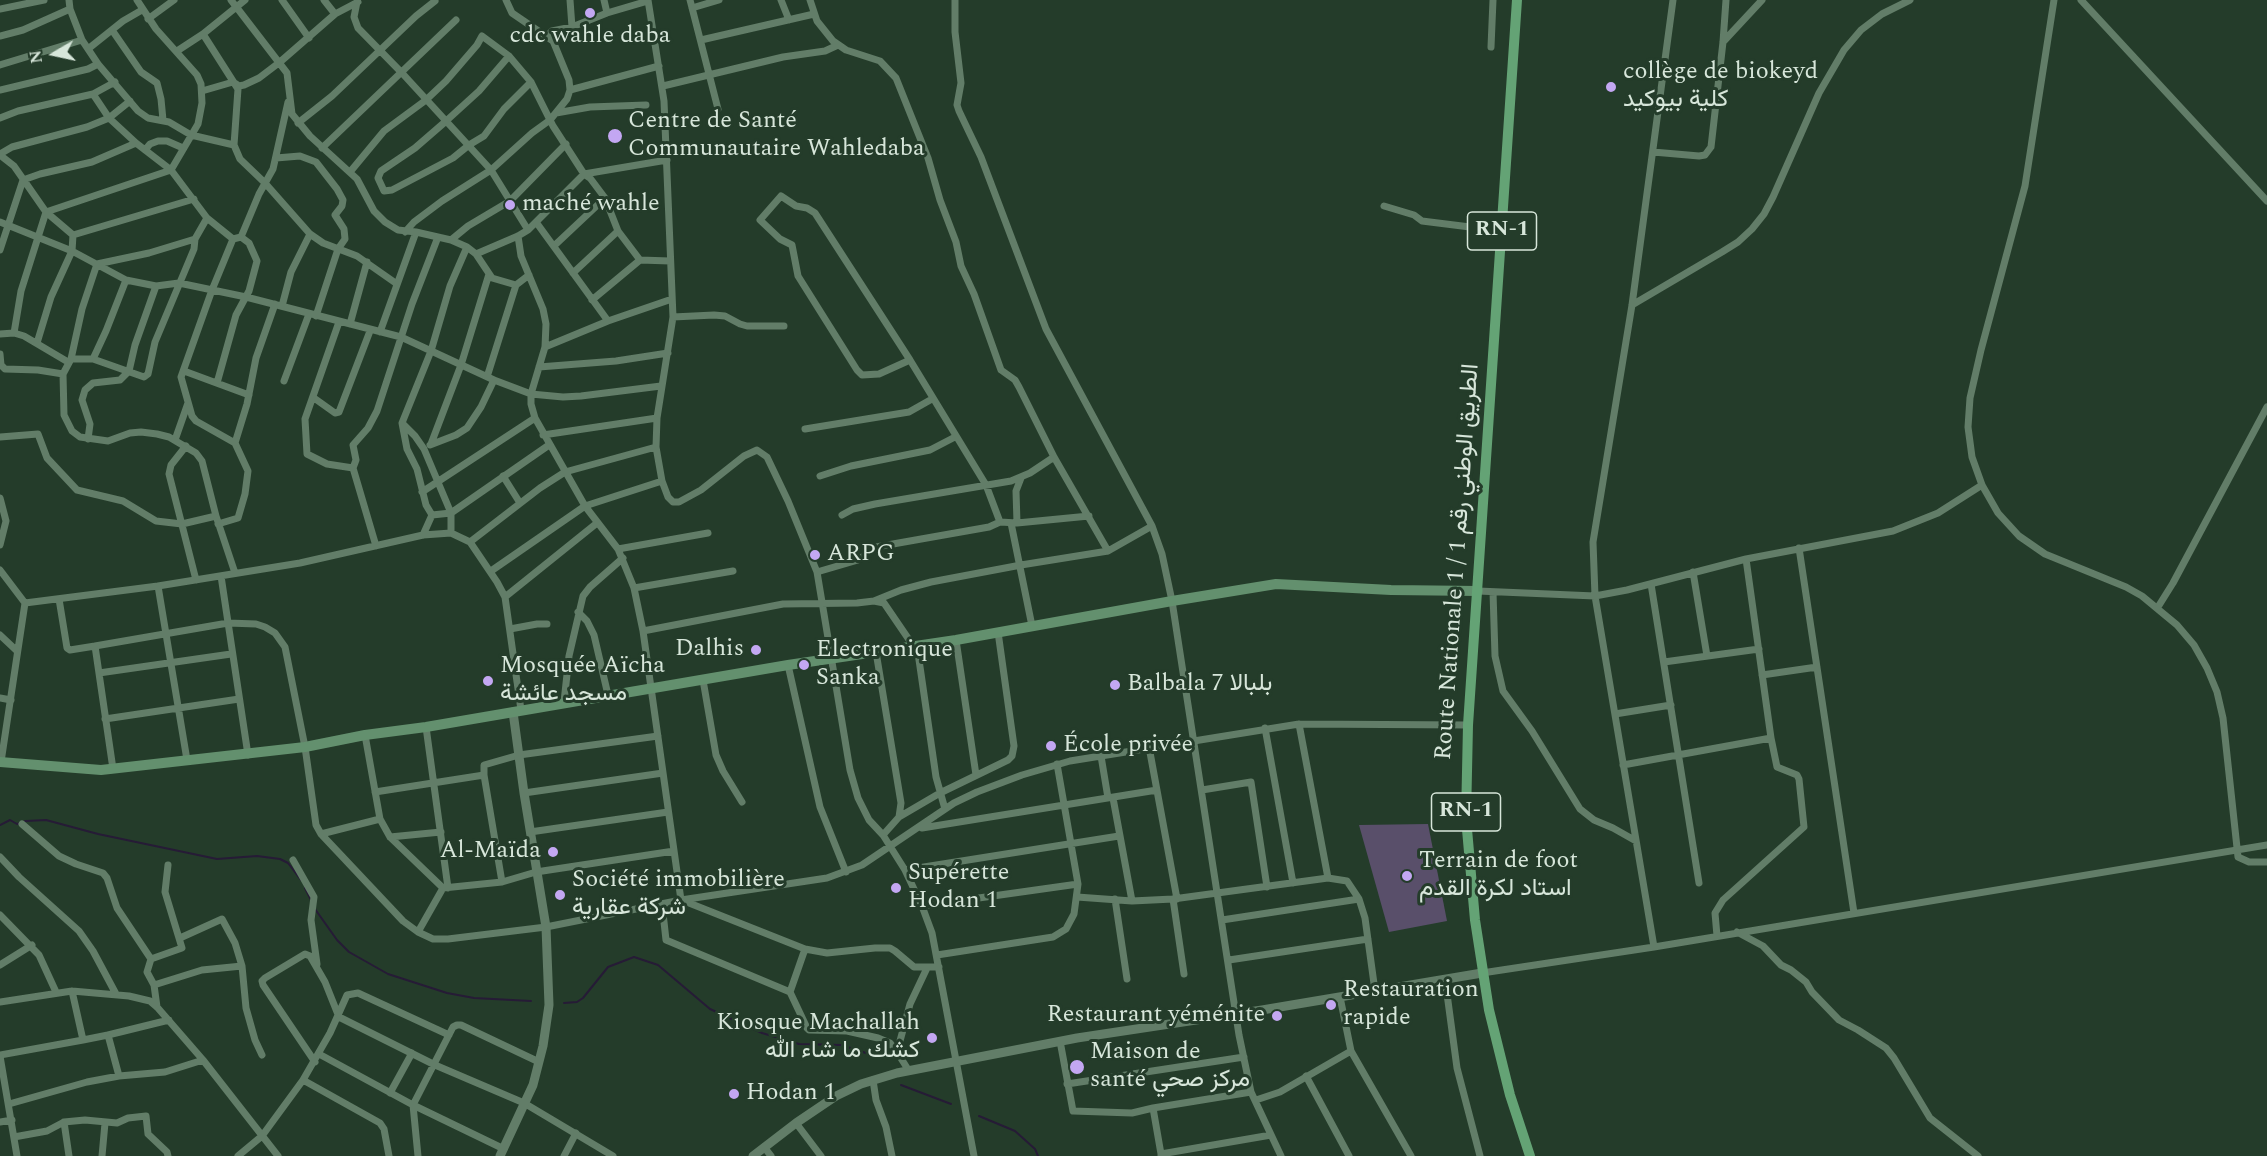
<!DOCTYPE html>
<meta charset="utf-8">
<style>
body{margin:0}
#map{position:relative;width:2267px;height:1156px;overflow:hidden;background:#243c2a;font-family:Spectral,serif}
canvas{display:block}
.north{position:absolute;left:24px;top:24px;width:60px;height:60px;-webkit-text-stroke:4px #243c2a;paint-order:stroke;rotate:261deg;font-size:16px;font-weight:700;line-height:24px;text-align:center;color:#d7e6da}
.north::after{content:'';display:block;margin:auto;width:21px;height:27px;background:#d7e6da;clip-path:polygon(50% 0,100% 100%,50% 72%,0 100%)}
</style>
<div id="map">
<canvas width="2267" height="1156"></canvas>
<div class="north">N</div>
</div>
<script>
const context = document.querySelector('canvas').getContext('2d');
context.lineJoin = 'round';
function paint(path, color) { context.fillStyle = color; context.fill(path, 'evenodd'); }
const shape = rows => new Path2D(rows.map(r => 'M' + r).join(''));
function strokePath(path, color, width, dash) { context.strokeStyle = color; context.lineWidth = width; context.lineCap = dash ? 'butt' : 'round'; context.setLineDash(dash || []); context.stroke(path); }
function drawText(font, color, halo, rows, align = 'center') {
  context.font = font + ' Spectral,Vazirmatn,serif'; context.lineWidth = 6; context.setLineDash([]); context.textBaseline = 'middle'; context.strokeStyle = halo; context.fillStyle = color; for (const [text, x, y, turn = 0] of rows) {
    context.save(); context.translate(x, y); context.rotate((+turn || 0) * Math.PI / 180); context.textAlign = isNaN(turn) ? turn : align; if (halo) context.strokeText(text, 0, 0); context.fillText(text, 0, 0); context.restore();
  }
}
paint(shape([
 [1428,824,1447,921,1389,932,1359,825]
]), '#594f6a');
strokePath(shape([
 [0,825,10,820,17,824,26,821,46,820,98,834,217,859,257,856,280,859,288,863,301,880],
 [305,888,312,902],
 [315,909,337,940,349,952,388,974,447,993,474,998,531,1001],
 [564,1003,577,1002,583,998,608,967,634,957,658,965,710,1009,762,1033,799,1044,841,1045,869,1054],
 [901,1085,951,1104],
 [979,1116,1015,1131,1035,1149,1038,1156]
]), '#261b36', 2);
strokePath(shape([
 [231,0,287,73,292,114,310,136,357,179,374,211,385,222,398,230,416,232,451,240,467,247,476,254,492,278,516,285],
 [282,0,309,38],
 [324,0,335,14],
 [570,0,572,27],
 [604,0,607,13],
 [648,0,664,101,673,317,657,418,656,447,662,481,668,497,673,502,679,502,701,490,744,456,757,450,767,457,788,501,817,572,850,770,858,798,869,820,883,835,905,870,922,906,932,933,974,1156],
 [690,0,718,109],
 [781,0,789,20],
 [810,0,817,21,833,41,846,50,880,61,896,78,928,158,940,200,956,242,961,266,974,294,1001,370,1015,380,1019,387,1054,457,1108,551],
 [955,0,955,32,961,83,957,105,959,111,981,157,1046,329,1152,526,1162,554,1172,601,1239,1035,1251,1092,1281,1156],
 [2054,0,2025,186,1981,350,1970,398,1968,427,1972,457,1982,485,1998,513,2019,536,2045,554,2126,587,2142,596,2177,625,2194,645,2207,668,2217,692,2223,718,2238,857,2249,862,2267,862],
 [2081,0,2267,201],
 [357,2,354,17,358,28,402,73,491,170,528,230],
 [692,8,719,0],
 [0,9,44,0],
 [148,19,174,0],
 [112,30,141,72,157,83,161,99,163,120],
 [203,34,238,89,234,145,240,159,265,183,310,234,323,243,357,256,397,284],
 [0,36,23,30,70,9],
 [547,36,552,31,572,27,607,13,648,1],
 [701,40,814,14],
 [1723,42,1762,0],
 [1491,47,1493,0],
 [88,49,123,21,142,10],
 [177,51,203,34,245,0],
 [509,56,479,91,445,122,415,148,381,171,378,178,384,191,392,190,453,158,469,145,484,136,504,109,531,82],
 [98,64,138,111,148,118,169,122,191,135,234,145],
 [0,65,82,40],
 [663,86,783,57,825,51,838,45],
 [0,90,88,69,98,64,82,40,70,9,69,0],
 [570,90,659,66],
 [202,91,233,82,239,86,244,85,259,78,280,62,335,14,358,2],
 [93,94,115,82],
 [556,113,590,107,646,105],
 [0,118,18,111,93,94,109,118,136,143],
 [298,123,332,96,416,16,435,1],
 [322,148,456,20],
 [145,150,150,144,158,141,167,141,183,148],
 [1653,152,1699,156,1705,155,1711,147,1723,42,1726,0],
 [0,154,12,147,87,127,109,118,130,101],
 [0,155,14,166,46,212,73,235,72,251,51,297,37,343],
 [276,158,300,156,316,162,337,189,343,200,342,206,335,215,344,229,345,239,338,249,316,316],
 [350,172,384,131,426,100,446,81,477,45,482,36,509,56,531,82,553,126,584,174,590,178,605,198,618,231,640,260],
 [1384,206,1414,215,1422,221,1502,231],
 [207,218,233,239],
 [0,222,72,251,126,280,156,286,179,283,246,297,401,337,494,380,531,394,563,397,581,396,661,386],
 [536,222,608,321],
 [405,232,414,222,442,201,491,170,532,133,550,120,567,99,570,90,569,80,553,41,512,13,506,0],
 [73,235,194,199],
 [518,236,521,256,543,309,546,324,545,347,531,394,531,404,535,418,585,506,618,549,634,588,643,631,681,900],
 [241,237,259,194,273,169,288,102],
 [195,239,149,253,97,264,82,309,71,359,63,374,64,415,72,431,80,437,108,441,130,433,141,432,157,434,169,437,196,453,202,461,216,516,235,573],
 [451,240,468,226,510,201,566,144],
 [555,245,605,198],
 [0,250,23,180,40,174,92,162,136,143,171,170,207,218,195,239,194,249,155,342,148,374,144,377,93,359],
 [476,254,518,236,528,230,584,174,667,160],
 [573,273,618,231],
 [592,300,640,260,670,261],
 [1632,305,1722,252,1738,242,1752,229,1764,214,1773,197,1819,93,1844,50,1861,30,1882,14,1910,0],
 [282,306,291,272,310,234],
 [673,317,714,315,725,316,740,324,747,326,784,326],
 [339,322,305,419,307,454,327,464,353,468],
 [350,324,367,262],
 [380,332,416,232],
 [14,333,21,291,46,212,171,170,198,124,202,103,201,84,197,75,156,29,137,0],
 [0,334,14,333,24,336,68,362],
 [545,347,608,321,672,299],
 [0,354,1,365,5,369,38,370,63,374],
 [71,359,93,359,106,331,126,280],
 [910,360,879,374,862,375,857,370,798,276,792,245,780,239,760,220,781,196,796,206,807,208,815,213,910,360,986,485,1000,522],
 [539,367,616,361,668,353],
 [184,371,249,395],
 [487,377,516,285,529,275],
 [284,381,309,314],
 [217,383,236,315,249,291,257,261,249,243,241,237,233,239],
 [314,398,335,413,339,412,370,331],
 [403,424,415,436,424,449,451,513,549,445],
 [805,429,909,412,932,399],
 [543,435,657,418],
 [0,437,38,434,47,458,77,490,123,501,156,521,182,524,216,516],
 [88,439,90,424,82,400,85,390,93,383,120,380,129,371,135,345,156,286],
 [175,440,188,403],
 [235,443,247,404,256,358,275,304],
 [431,444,461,365,489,274],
 [430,445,456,435,467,428,481,407,494,380],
 [186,446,171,465,169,474,196,580],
 [503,476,520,503],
 [820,476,851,466,930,450,955,437],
 [422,492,535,418],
 [0,498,6,521,0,545],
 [842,515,853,509,875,504,1011,481,1030,473,1054,457],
 [1011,523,1032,626],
 [1017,523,1016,491,1021,478],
 [218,524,238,518,245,494,248,471,235,443,196,421,192,416,181,377,212,290,233,239],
 [451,533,451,513,432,515,426,505,417,469,407,449,402,423,431,351,450,286,467,247],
 [423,535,432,515],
 [470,542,540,488,565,472,656,447],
 [376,546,353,468,356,460,353,445,368,428,377,411,412,304,438,237],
 [1799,548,1854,913],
 [618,549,708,533],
 [0,570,25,603],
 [491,571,585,506,662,481],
 [817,572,858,560,876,547,989,527,1000,522,1017,523,1089,516],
 [1693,572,1707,656],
 [221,576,248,755],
 [1651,584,1699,883],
 [158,586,187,760],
 [634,588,733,571],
 [1478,591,1595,596,1627,590,1746,559,1893,531,1938,513,1982,485],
 [1493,592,1495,656,1503,691,1532,731,1580,809,1594,820,1613,828,1636,841],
 [505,597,597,523],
 [59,599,67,648,70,650,95,646],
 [874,601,884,603,914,647],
 [2158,607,2173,583,2267,407],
 [578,612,587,621,594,635,608,695],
 [510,629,537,624,547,624],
 [643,631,783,604,857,603,874,601,901,590,931,582,1021,565,1108,551,1152,526],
 [0,635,17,651],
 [956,640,976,775],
 [917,646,936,777,945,809],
 [876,652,901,803,899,817,883,835],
 [1664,662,1759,649],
 [788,665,820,807,846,872],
 [99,673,231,654],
 [1762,675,1817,667],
 [703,680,716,755,723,771,742,802],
 [0,698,11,700],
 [564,702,569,656,583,596,590,587,623,558],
 [1615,714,1671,705],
 [105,719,239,699],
 [1299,724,1328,878],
 [426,727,448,888],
 [1265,728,1293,883],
 [365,735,380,819,390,837,443,888,502,882,536,872,674,851],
 [1149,747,1177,899],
 [1101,756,1108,798],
 [1,762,25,603,158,586,300,563,423,535,451,533,470,542,497,582,505,597,521,710],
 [1623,765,1771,738],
 [113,769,95,646,228,623,256,624,265,627,275,633,285,647,305,747,316,825,321,834,403,921,418,932,433,939,448,939,546,927,681,900,827,878,862,865,954,803,977,792,1022,775,1070,761,1299,724,1468,725],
 [1202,790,1251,782,1267,887],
 [375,792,484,775],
 [524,793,663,773],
 [1113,798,1132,901],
 [899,817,940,793,1008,760,1012,756,1014,746,998,632],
 [22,824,59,856,76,864,103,873,107,878,117,908,151,959,147,972,154,985,157,1007],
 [922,828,1157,790],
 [530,832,668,812],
 [321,834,380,819],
 [390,837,441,832],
 [0,857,19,877,79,931,93,951,116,994],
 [293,860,314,897,311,920,317,964],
 [905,870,1119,836],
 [502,882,484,775,484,765,519,755,658,736],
 [1077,897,1132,901,1173,899,1328,878,1347,881,1359,899,1365,918,1375,991],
 [1115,899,1127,979],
 [1173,899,1184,974],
 [684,901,805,949,827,953,875,948,890,948,895,951,914,967,939,967],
 [662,904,666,940,790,992],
 [922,906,1078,884],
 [0,915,39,955,56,992],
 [1222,920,1359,899],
 [418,932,443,888],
 [1737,932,1763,946,1781,965,1791,970,1806,982,1812,992,1839,1020,1858,1030,1886,1048,1894,1058,1930,1118,1978,1156],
 [1717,936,1715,913,1723,900,1804,827,1799,779,1797,775,1777,767,1771,738,1746,559],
 [180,938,222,919,235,943,242,966],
 [1654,947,1595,596,1593,542,1632,305,1673,0],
 [805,949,790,992,807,1028,809,1030,847,1031,878,1038,890,1043,897,1052,909,1071],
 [937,955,1053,937,1066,929,1074,914,1078,884,1057,764],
 [151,959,182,948,165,892,168,865],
 [1229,960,1368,939],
 [0,965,32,945],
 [1482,973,1654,947,2267,845],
 [1445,979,1457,1068,1480,1156],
 [154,985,202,970,242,966,246,1008,255,1040,262,1055],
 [72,991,83,1040,108,1035,119,1076],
 [1340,997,1351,1051,1411,1156],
 [0,1002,72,991,129,996,150,1001,157,1007,203,1060,278,1156],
 [108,1035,169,1020],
 [1060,1041,1073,1111,1132,1113,1153,1108,1161,1154],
 [897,1052,910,1004,927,968],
 [319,1054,413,1105,418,1156],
 [0,1055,83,1040],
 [0,1056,17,1156],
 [315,1062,263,985,262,981,265,978,305,954,310,956,325,982,339,1017,435,1065,524,1103,613,1156],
 [1306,1076,1349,1156],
 [303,1080,380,1123,384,1129,389,1156],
 [873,1080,876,1100,886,1127,892,1156],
 [1067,1084,1244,1057],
 [390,1093,412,1053],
 [1256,1100,1280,1092,1351,1051],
 [9,1104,87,1082,119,1076,165,1072,203,1060],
 [1153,1108,1251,1092],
 [0,1122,12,1120],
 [64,1122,69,1156],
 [796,1123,821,1156],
 [14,1137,47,1131,64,1122,85,1120,117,1123,128,1118,146,1116,148,1134,167,1152,168,1156],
 [764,1147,771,1156],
 [504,1149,413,1105,453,1027,457,1025,461,1025,539,1062],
 [102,1156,105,1123],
 [238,1156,262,1136,303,1080,330,1033,347,995,358,993,449,1035],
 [564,1156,576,1133],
 [1161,1156,1161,1154,1271,1135]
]), '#627d68', 7);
strokePath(shape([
 [500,1156,533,1085,543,1046,549,1005,546,927,524,793,513,712],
 [753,1156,796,1123,836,1096,861,1084,897,1073,1077,1038,1262,1010,1482,973]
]), '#627d68', 9);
strokePath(shape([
 [0,762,101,770,305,747,365,735,426,727,788,665,956,640,1172,601,1276,584,1391,590,1478,591]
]), '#63906e', 10);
strokePath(shape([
 [1517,0,1468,725,1466,818,1475,920,1489,1010,1510,1095,1530,1156]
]), '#64a375', 10);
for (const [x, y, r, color] of [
 [590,13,6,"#c3a7f2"],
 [1611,87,6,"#c3a7f2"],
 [615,136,8,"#c3a7f2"],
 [510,205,6,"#c3a7f2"],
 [815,555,6,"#c3a7f2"],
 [756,650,6,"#c3a7f2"],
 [804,665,6,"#c3a7f2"],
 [488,681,6,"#c3a7f2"],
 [1115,685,6,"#c3a7f2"],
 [1051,746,6,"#c3a7f2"],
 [553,852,6,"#c3a7f2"],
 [1407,876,6,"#c3a7f2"],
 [896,888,6,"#c3a7f2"],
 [560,895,6,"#c3a7f2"],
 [1331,1005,6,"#c3a7f2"],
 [1277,1016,6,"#c3a7f2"],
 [932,1038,6,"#c3a7f2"],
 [1077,1067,8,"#c3a7f2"],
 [734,1094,6,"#c3a7f2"]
]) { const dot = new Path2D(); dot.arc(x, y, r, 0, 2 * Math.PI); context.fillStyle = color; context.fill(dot); strokePath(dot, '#243c2a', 2); }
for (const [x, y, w] of [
 [1502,231,69],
 [1466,812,69]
]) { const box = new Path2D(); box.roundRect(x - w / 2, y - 19, w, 38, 4.5); context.fillStyle = '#243c2a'; context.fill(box); strokePath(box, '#d7e6da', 1.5); }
drawText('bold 22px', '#d7e6da', null, [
 ["RN-1",1502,231],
 ["RN-1",1466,812]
]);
drawText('24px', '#d7e6da', '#243c2a', [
 ["cdc wahle daba",590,37,"center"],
 ["collège de biokeyd",1623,73],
 ["كلية بيوكيد",1623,101],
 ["Centre de Santé",628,122],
 ["Communautaire Wahledaba",628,150],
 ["maché wahle",522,205],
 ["ARPG",827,555],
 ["Dalhis",744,650,"right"],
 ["Electronique",816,651],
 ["Sanka",816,679],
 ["Mosquée Aïcha",500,667],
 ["مسجد عائشة",500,695],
 ["Balbala 7 بلبالا",1127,685],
 ["École privée",1063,746],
 ["Al-Maïda",541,852,"right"],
 ["Terrain de foot",1419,862],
 ["استاد لكرة القدم",1419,890],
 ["Supérette",908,874],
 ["Hodan 1",908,902],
 ["Société immobilière",572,881],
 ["شركة عقارية",572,909],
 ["Restauration",1343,991],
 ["rapide",1343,1019],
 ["Restaurant yéménite",1265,1016,"right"],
 ["Kiosque Machallah",920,1024,"right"],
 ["كشك ما شاء الله",920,1052,"right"],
 ["Maison de",1090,1053],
 ["santé مركز صحي",1090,1081],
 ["Hodan 1",746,1094]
], 'left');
drawText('24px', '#d7e6da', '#243c2a', [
 ["Route Nationale 1 / الطريق الوطني رقم 1",1459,562,-86]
]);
</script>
